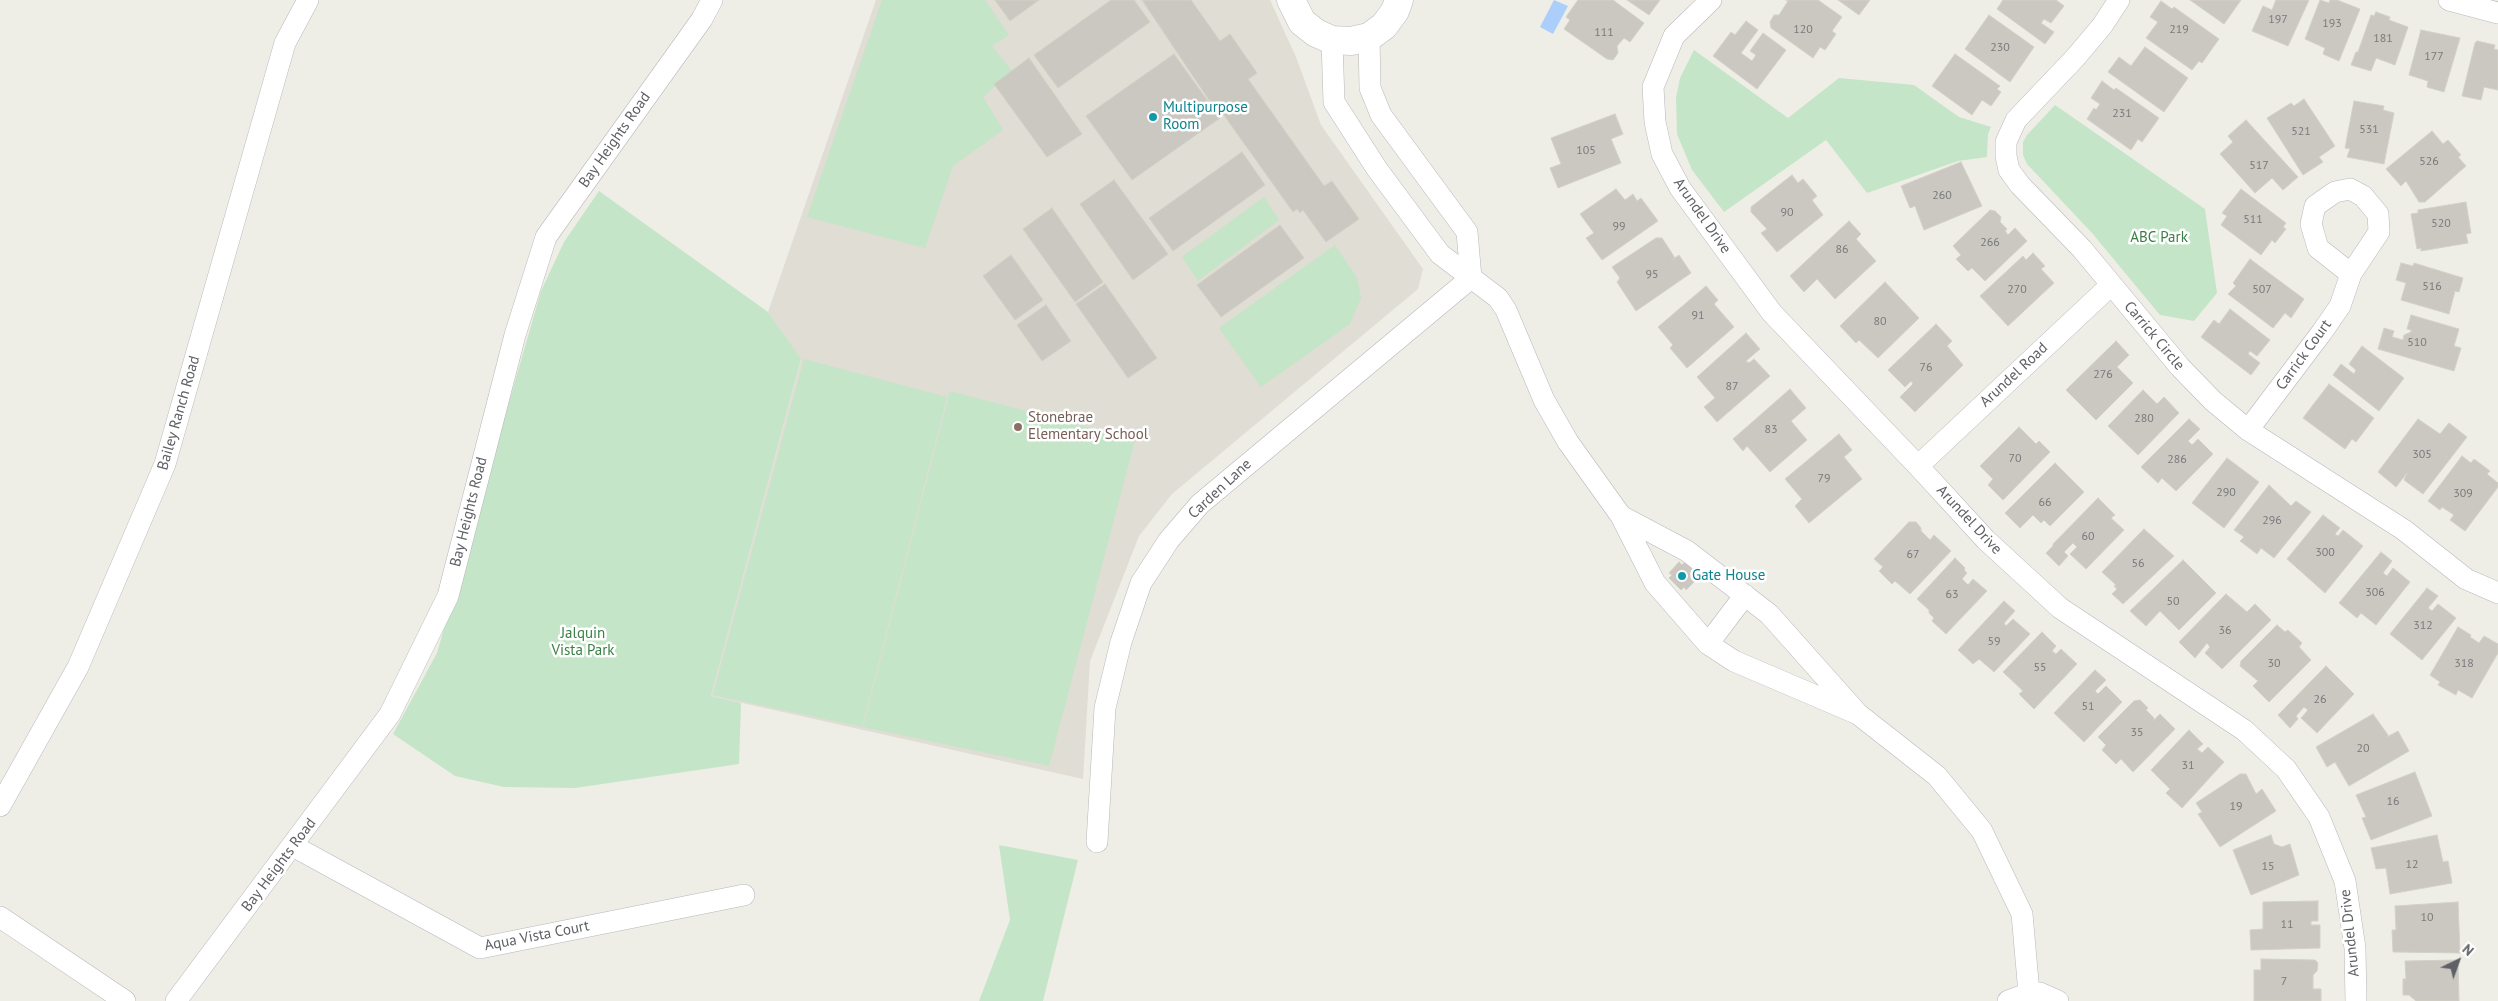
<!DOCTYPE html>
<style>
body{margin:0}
#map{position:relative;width:2498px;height:1001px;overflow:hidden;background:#efeee6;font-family:"PT Sans",sans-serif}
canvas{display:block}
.north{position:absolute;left:2433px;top:936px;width:50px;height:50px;-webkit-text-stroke:4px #fff;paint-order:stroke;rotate:42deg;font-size:14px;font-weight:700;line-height:20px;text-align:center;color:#5e6065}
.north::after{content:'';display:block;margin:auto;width:18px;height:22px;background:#5e6065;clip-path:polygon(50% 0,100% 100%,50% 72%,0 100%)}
</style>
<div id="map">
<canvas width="2498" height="1001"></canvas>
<div class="north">N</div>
</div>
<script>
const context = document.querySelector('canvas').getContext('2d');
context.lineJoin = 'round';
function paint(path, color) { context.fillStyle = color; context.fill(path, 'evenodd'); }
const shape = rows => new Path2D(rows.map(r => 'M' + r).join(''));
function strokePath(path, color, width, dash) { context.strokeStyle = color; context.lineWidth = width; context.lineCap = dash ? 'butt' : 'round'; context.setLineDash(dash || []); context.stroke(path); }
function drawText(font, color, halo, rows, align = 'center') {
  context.font = font + ' "PT Sans",sans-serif'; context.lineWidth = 5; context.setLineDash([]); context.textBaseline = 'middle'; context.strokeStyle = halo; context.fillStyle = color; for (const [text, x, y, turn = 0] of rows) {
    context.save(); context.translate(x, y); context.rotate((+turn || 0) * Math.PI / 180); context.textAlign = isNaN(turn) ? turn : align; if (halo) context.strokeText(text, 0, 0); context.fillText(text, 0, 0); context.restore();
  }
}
paint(shape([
 [876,0,1270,0,1296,57,1321,125,1423,269,1418,289,1172,494,1139,536,1090,661,1083,779,711,696,801,360,768,312]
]), '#dfddd4');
paint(shape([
 [882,0,985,0,1009,35,992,46,1012,71,983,97,1003,130,953,166,925,248,807,217],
 [1694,50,1788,118,1839,78,1914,85,1959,117,1991,127,1988,134,1987,157,1958,161,1867,193,1826,140,1724,212,1692,170,1677,134,1676,98,1680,78],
 [2055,105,2205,209,2217,293,2194,321,2160,315,2092,233,2027,164,2023,155,2023,142,2027,135],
 [599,191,768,312,801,359,711,696,741,703,739,764,575,788,504,787,455,776,393,734,437,653,541,291,564,242],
 [1264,197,1279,220,1198,281,1182,257],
 [1335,245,1357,278,1361,298,1350,324,1261,387,1219,328],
 [804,359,947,397,862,727,713,695],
 [950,391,1135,440,1049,766,863,727],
 [999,845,1078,860,1043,1001,979,1001,1010,920]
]), '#c4e5c8');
paint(shape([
 [1554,0,1568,6,1553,34,1540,27]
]), '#abcffa');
const building = shape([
 [995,0,1039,0,1010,21,995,0],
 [1111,0,1134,0,1150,22,1058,88,1034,55,1111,0],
 [1142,0,1191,0,1220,41,1230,34,1257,73,1248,79,1324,186,1332,181,1359,219,1326,242,1303,210,1300,213,1297,209,1293,212,1216,104,1213,106,1142,0],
 [1578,0,1613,0,1644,23,1630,42,1624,38,1617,46,1618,53,1613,60,1607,59,1564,29,1570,20,1566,17,1578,0],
 [1627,0,1660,0,1649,15,1627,0],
 [1786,0,1818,0,1842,17,1832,31,1836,34,1825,50,1820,47,1813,58,1771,28,1770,22,1774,15,1779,15,1788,1,1786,0],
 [1838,0,1870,0,1859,15,1838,0],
 [2003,0,2056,0,2064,6,2051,23,2044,19,2041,23,2054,32,2045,44,1997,9,2003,0],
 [2190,0,2241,0,2224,24,2190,0],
 [2276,0,2309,0,2288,46,2252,31,2263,6,2272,10,2276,0],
 [2320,0,2329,3,2330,0,2337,0,2360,9,2339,61,2323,54,2325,48,2305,39,2320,0],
 [2161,1,2172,9,2174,7,2219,39,2202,63,2199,61,2192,70,2146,38,2158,22,2150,17,2161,1],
 [2376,12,2390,17,2389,20,2408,27,2395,65,2376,58,2371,71,2351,65,2356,52,2358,52,2371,15,2374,16,2376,12],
 [1989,15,2034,47,2010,82,1965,49,1989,15],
 [1746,21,1758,30,1741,53,1752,61,1756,55,1750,51,1763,33,1786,50,1757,89,1713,56,1731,32,1735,35,1746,21],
 [2421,30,2460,38,2444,92,2427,87,2428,81,2409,75,2421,30],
 [2477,41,2495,45,2494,49,2498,50,2498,90,2484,87,2481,100,2462,96,2475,43,2477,41],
 [2145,47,2188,78,2164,112,2108,72,2119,57,2131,66,2145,47],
 [1174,54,1220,118,1132,180,1086,116,1174,54],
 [1955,54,2000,86,1997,89,2001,92,1991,106,1982,100,1972,115,1932,86,1955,54],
 [1029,58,1082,134,1047,157,994,84,1029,58],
 [2102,81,2114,90,2116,88,2159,118,2142,142,2138,139,2131,150,2087,119,2094,108,2096,110,2100,104,2091,98,2102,81],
 [2304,99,2335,146,2319,157,2323,162,2303,175,2267,118,2291,103,2294,106,2304,99],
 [2354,101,2384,106,2383,110,2394,113,2384,164,2347,157,2350,149,2345,148,2354,101],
 [1615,114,1623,134,1611,139,1621,163,1558,188,1550,168,1561,164,1551,138,1615,114],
 [2246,120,2298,177,2283,190,2272,178,2255,193,2220,154,2233,142,2228,136,2246,120],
 [2432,131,2443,144,2448,140,2461,155,2458,157,2466,166,2425,202,2419,202,2406,181,2401,186,2386,169,2432,131],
 [1242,152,1265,185,1173,251,1149,218,1242,152],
 [1961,162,1982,206,1924,230,1915,206,1910,208,1901,186,1961,162],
 [1792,175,1798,183,1803,179,1817,196,1812,200,1823,215,1777,252,1761,233,1767,229,1751,212,1751,207,1792,175],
 [1114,180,1168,254,1133,280,1080,204,1114,180],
 [1616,189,1625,200,1633,194,1637,201,1641,198,1658,221,1602,260,1586,238,1594,233,1580,214,1616,189],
 [2241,189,2286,223,2283,227,2286,229,2275,243,2272,240,2261,255,2221,225,2227,216,2222,213,2241,189],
 [2466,202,2471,233,2466,234,2468,243,2421,251,2421,248,2417,249,2411,214,2418,213,2418,210,2466,202],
 [1052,208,1103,282,1075,302,1023,229,1052,208],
 [1990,210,1995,211,2001,217,2000,222,2007,229,2005,231,2008,235,2015,228,2027,241,1985,281,1972,268,1968,271,1956,259,1961,255,1953,246,1990,210],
 [1849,221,1861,234,1856,239,1876,261,1835,299,1817,279,1804,292,1790,276,1849,221],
 [1280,225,1304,258,1221,317,1197,285,1280,225],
 [1656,238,1662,238,1675,258,1671,261,1679,255,1691,273,1636,311,1617,282,1620,278,1612,267,1656,238],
 [2033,253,2045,266,2041,269,2054,283,2008,326,1980,296,2023,256,2026,260,2033,253],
 [1011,255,1043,300,1015,320,983,276,1011,255],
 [2250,259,2304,299,2291,318,2285,313,2273,328,2228,294,2236,286,2233,283,2250,259],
 [2401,263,2413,266,2414,263,2463,278,2459,292,2455,291,2449,314,2401,300,2406,283,2396,280,2401,263],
 [1885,282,1919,318,1878,358,1859,340,1856,343,1840,326,1885,282],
 [1105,284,1157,358,1128,378,1076,304,1105,284],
 [1706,286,1718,300,1714,304,1734,327,1687,368,1670,348,1673,345,1658,327,1706,286],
 [1046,305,1071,341,1042,361,1017,325,1046,305],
 [2230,309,2270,340,2257,356,2250,351,2248,354,2260,363,2251,375,2201,337,2214,320,2219,324,2230,309],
 [2411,315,2459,329,2454,346,2461,348,2454,371,2378,349,2384,328,2394,331,2392,337,2403,340,2404,335,2411,332,2411,330,2407,329,2411,315],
 [1936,324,1952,341,1947,346,1963,365,1915,412,1900,397,1913,384,1911,381,1905,387,1888,370,1936,324],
 [1746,333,1760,349,1746,361,1749,363,1754,359,1770,376,1717,422,1704,407,1715,398,1697,377,1746,333],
 [2116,341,2129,355,2117,367,2133,383,2096,420,2066,390,2116,341],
 [2362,346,2404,378,2379,411,2333,375,2341,364,2354,374,2356,370,2349,364,2362,346],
 [2329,384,2374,418,2356,442,2352,439,2345,449,2303,418,2329,384],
 [1790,389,1806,408,1791,421,1807,440,1770,472,1747,446,1743,451,1733,439,1790,389],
 [2143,390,2157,404,2164,397,2179,413,2138,455,2108,426,2143,390],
 [2189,419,2200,429,2188,441,2192,445,2198,439,2213,454,2176,491,2162,478,2158,483,2141,467,2189,419],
 [2418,419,2440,434,2449,423,2467,437,2423,494,2404,480,2407,473,2396,487,2378,472,2418,419],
 [2019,427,2036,444,2039,441,2050,452,2003,500,1988,485,1993,479,1980,466,2019,427],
 [1839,434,1852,450,1844,457,1862,479,1809,523,1795,506,1802,499,1785,479,1839,434],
 [2462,456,2471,463,2474,459,2490,471,2487,474,2498,483,2498,487,2465,531,2450,520,2454,515,2442,507,2440,510,2428,501,2462,456],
 [2227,458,2259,482,2224,528,2192,503,2227,458],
 [2055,463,2084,492,2050,526,2044,520,2041,523,2033,515,2020,528,2005,513,2055,463],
 [2269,485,2291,506,2296,501,2311,512,2274,558,2261,548,2257,554,2240,541,2244,537,2234,530,2269,485],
 [2098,498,2115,515,2111,518,2124,530,2086,569,2070,554,2077,547,2073,543,2064,552,2068,556,2059,566,2046,553,2053,546,2053,544,2098,498],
 [2323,515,2340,528,2335,534,2338,536,2343,530,2363,546,2325,593,2287,559,2323,515],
 [1909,522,1916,522,1921,528,1921,531,1930,540,1934,535,1951,551,1910,594,1895,581,1892,584,1879,571,1883,567,1874,559,1909,522],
 [2144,529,2174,556,2123,604,2112,594,2117,589,2114,586,2116,585,2102,572,2144,529],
 [2381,552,2392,561,2383,573,2387,576,2393,568,2410,582,2376,625,2361,613,2357,618,2339,603,2381,552],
 [1955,558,1965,568,1964,570,1967,573,1962,579,1968,585,1973,579,1987,591,1946,634,1932,621,1934,618,1929,613,1929,610,1917,599,1955,558],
 [2183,560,2216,593,2179,630,2160,611,2146,626,2130,611,2183,560],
 [1679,562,1682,565,1685,562,1696,573,1693,576,1696,580,1686,590,1684,587,1681,590,1669,578,1672,575,1669,573,1679,562],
 [2427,588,2438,596,2428,608,2432,611,2438,604,2456,618,2422,660,2390,634,2427,588],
 [2226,594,2247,612,2255,604,2271,620,2222,669,2205,653,2210,647,2207,643,2195,658,2179,642,2226,594],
 [2004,601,2015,611,2004,623,2006,626,2013,619,2030,634,1994,672,1979,659,1973,664,1958,650,2004,601],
 [2277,625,2285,632,2288,630,2302,643,2299,647,2311,660,2269,702,2253,686,2258,681,2240,666,2241,661,2277,625],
 [2458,627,2471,635,2470,637,2479,643,2484,636,2498,644,2498,653,2472,698,2458,690,2456,695,2438,685,2440,682,2430,675,2458,627],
 [2042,632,2056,646,2052,651,2056,654,2061,649,2077,664,2034,709,2019,694,2023,691,2003,672,2042,632],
 [2326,666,2354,694,2317,733,2301,718,2308,710,2304,707,2296,716,2298,719,2290,728,2278,715,2326,666],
 [2095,670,2106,680,2095,691,2098,694,2106,686,2122,702,2084,742,2054,713,2095,670],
 [2140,700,2148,708,2146,710,2154,718,2153,721,2160,714,2175,729,2133,772,2121,759,2116,764,2102,750,2106,745,2098,737,2134,701,2140,700],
 [2373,714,2388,735,2387,737,2398,731,2409,751,2349,786,2335,762,2327,767,2316,747,2373,714],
 [2189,730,2203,744,2197,749,2202,753,2208,747,2224,762,2182,808,2166,793,2170,789,2151,770,2189,730],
 [2415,772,2432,816,2371,840,2362,818,2366,817,2356,795,2415,772],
 [2240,774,2246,774,2256,794,2262,789,2276,811,2220,847,2198,814,2202,812,2196,803,2240,774],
 [2271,835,2274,844,2282,847,2290,844,2299,875,2251,895,2233,850,2271,835],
 [2437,835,2443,862,2448,861,2452,883,2390,894,2386,868,2376,869,2371,848,2437,835],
 [2318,901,2318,921,2311,921,2311,925,2320,925,2320,948,2251,950,2250,930,2263,929,2263,902,2318,901],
 [2458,902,2460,953,2393,952,2392,930,2396,930,2395,906,2458,902],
 [2261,959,2315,960,2318,963,2317,971,2313,975,2313,989,2321,989,2321,1001,2254,1001,2254,970,2261,970,2261,959],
 [2458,960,2459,1001,2416,1001,2409,995,2403,995,2403,979,2406,979,2405,961,2458,960]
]);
paint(building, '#cbc8c2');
strokePath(building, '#d3d1c5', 1);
const street = shape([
 [1711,0,1674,36,1653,87,1655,122,1662,154,1680,188,1772,313,1918,466,1986,540,2060,608,2244,730,2286,769,2319,817,2345,881,2355,948,2356,1001],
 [2119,0,2102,26,2075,58,2016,120,2006,142,2006,156,2009,170,2020,185,2082,249,2180,367,2213,401,2248,430,2404,530,2466,579,2498,593],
 [2449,0,2498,13],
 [1369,37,1370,88,1381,115,1467,232,1471,278],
 [1332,40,1334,102,1377,169,1440,254,1498,298,1506,310,1544,400,1568,442,1621,516,1655,583,1708,644,1734,661,1858,714],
 [2248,430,2322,332,2340,306,2351,274,2379,232,2378,214,2363,196,2350,189,2335,192,2315,206,2311,224,2318,248,2351,274],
 [1918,466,2111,285],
 [1621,516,1687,551,1769,614,1858,714,1937,776,1982,831,2022,914,2029,993],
 [1708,644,1745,595],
 [0,806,78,667,165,464,285,43,308,0],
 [1097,842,1105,708,1121,642,1141,583,1169,540,1200,504,1471,278],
 [293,846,480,948,744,895],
 [0,917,125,1001],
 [176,1001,390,714,448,596,515,335,546,237,702,19,712,0],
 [2008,1001,2029,993,2040,993,2058,1001]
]);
const secondary = shape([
 [1291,0,1302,22,1316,33,1332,40,1351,41,1369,37,1384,26,1395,11,1399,0]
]);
strokePath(street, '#b6b7bc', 22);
strokePath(secondary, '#b7b9bf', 29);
strokePath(street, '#fff', 21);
strokePath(secondary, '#fff', 28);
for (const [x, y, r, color] of [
 [1153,117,5,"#0f9aa8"],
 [1018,427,5,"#8d6e63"],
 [1682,576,5,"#0f9aa8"]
]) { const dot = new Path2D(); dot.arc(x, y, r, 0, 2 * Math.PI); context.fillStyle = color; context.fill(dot); strokePath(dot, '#fff', 2); }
drawText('12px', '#797a7c', null, [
 ["197",2278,20],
 ["193",2332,24],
 ["120",1803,30],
 ["219",2179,30],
 ["111",1604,33],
 ["181",2383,39],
 ["230",2000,48],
 ["177",2434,57],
 ["231",2122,114],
 ["531",2369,130],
 ["521",2301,132],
 ["105",1586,151],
 ["526",2429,162],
 ["517",2259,166],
 ["260",1942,196],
 ["90",1787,213],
 ["511",2253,220],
 ["520",2441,224],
 ["99",1619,227],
 ["266",1990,243],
 ["86",1842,250],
 ["95",1652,275],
 ["516",2432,287],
 ["270",2017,290],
 ["507",2262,290],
 ["91",1698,316],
 ["80",1880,322],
 ["510",2417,343],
 ["76",1926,368],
 ["276",2103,375],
 ["87",1732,387],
 ["280",2144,419],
 ["83",1771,430],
 ["305",2422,455],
 ["70",2015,459],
 ["286",2177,460],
 ["79",1824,479],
 ["290",2226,493],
 ["309",2463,494],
 ["66",2045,503],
 ["296",2272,521],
 ["60",2088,537],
 ["300",2325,553],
 ["67",1913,555],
 ["56",2138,564],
 ["306",2375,593],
 ["63",1952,595],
 ["50",2173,602],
 ["312",2423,626],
 ["36",2225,631],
 ["59",1994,642],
 ["30",2274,664],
 ["318",2464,664],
 ["55",2040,668],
 ["26",2320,700],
 ["51",2088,707],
 ["35",2137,733],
 ["20",2363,749],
 ["31",2188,766],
 ["16",2393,802],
 ["19",2236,807],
 ["12",2412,865],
 ["15",2268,867],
 ["10",2427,918],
 ["11",2287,925],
 ["7",2284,982]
]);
drawText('15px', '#0d838f', '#fff', [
 ["Multipurpose",1163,108],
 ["Room",1163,125],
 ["Gate House",1692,576]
], 'left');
drawText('15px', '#5e6065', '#fff', [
 ["Bay Heights Road",615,140,-55],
 ["Arundel Drive",1702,216,55],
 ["Carrick Circle",2154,336,50],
 ["Carrick Court",2304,355,-54],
 ["Arundel Road",2014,375,-43],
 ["Bailey Ranch Road",179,413,-74],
 ["Carden Lane",1220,489,-43],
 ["Bay Heights Road",469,512,-76],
 ["Arundel Drive",1969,520,47],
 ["Bay Heights Road",279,865,-53],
 ["Arundel Drive",2350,933,-96],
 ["Aqua Vista Court",537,936,-11]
]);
drawText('15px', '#3a8045', '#fff', [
 ["ABC Park",2159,238],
 ["Jalquin",583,634],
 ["Vista Park",583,651]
]);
drawText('15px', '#785e54', '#fff', [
 ["Stonebrae",1028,418],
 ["Elementary School",1028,435]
], 'left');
</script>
